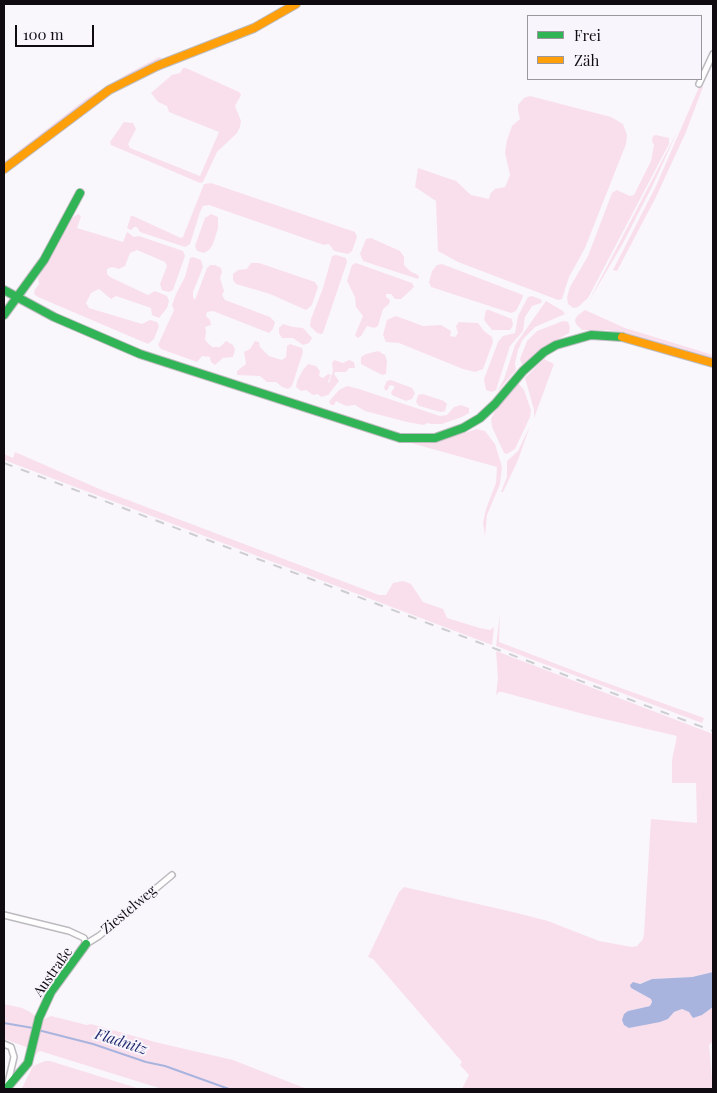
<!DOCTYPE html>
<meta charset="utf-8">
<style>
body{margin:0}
#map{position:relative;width:717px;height:1093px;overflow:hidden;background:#f9f7fb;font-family:"Playfair Display",serif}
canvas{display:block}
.frame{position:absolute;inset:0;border:5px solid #0f0b11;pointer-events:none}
.legend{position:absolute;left:527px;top:15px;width:175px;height:65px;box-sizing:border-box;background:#f9f5fd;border:1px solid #9b979f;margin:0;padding:6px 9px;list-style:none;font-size:15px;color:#0f0b11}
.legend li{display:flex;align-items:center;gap:10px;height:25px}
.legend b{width:25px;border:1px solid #9b979f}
.scale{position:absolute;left:15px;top:25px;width:79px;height:22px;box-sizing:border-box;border:2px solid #0f0b11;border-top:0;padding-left:6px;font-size:15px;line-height:18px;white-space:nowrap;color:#0f0b11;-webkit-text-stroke:4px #f9f5fd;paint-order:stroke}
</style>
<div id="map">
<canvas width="717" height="1093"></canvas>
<div class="frame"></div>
<ul class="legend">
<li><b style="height:6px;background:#30b455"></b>Frei</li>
<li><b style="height:6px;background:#ff9f0a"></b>Zäh</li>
</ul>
<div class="scale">100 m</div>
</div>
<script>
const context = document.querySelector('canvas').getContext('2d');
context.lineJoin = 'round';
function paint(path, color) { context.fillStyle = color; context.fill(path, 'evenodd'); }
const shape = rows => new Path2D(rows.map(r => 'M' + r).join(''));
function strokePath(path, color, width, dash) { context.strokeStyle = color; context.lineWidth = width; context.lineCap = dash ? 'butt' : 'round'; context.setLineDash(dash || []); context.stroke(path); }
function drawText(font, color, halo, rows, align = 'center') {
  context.font = font + ' "Playfair Display",serif'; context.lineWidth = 4; context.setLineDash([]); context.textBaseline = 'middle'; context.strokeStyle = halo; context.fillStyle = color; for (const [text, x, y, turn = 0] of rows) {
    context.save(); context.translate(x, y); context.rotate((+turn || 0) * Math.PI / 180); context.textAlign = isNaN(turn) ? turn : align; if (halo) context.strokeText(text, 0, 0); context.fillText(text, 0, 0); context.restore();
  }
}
paint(shape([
 [159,57,164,59,118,81,4,165,4,162,87,98,127,74],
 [183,68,186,68,239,92,241,95,235,106,241,121,240,127,237,133,217,152,203,182,200,183,111,145,110,142,124,122,133,123,136,129,128,144,130,148,200,176,219,132,169,112,167,106,158,102,151,93,172,75,180,73],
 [700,85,703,87,686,132,656,197,617,271,613,270,656,186],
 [530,96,611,117,623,124,627,135,626,144,585,248,569,277,562,299,558,300,458,262,438,251,436,201,415,187,418,168,456,181,471,195,489,199,490,194,495,189,505,187,510,175,505,153,507,140,512,126,520,119,518,111,518,105,524,98],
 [677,132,653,185,622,245,589,301],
 [656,135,669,138,669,144,588,298,578,307,573,308,568,304,567,297,570,287,588,256,612,193,617,190,630,196,634,195,651,161,654,145,652,141,653,136],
 [211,183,355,232,357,237,352,251,348,254,334,251,329,244,324,245,209,205,203,206,200,212,190,244,185,247,140,232,137,227,134,227,131,230,127,228,131,216,133,216,181,238,183,237,204,184],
 [78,214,81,216,77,228,123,242,127,232,134,237,139,236,183,251,185,256,173,290,169,292,162,290,160,284,167,266,165,262,137,250,130,253,125,266,119,269,112,267,107,269,107,274,110,277,148,295,155,291,167,296,169,301,167,308,159,318,152,315,151,308,116,296,111,299,99,289,91,293,86,303,89,308,142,324,150,320,157,322,159,326,154,339,148,344,38,297,34,294,35,289,39,284,38,278,72,218],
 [211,214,218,217,218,228,213,244,209,250,204,253,197,251,195,246,205,218],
 [371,238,400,251,404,257,404,265,410,271,418,275,419,277,418,279,363,261,360,254,366,239],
 [336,255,346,258,347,262,323,333,321,334,317,333,310,326,311,319,323,288,332,256],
 [193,257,201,260,203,267,193,292,193,297,195,300,207,268,210,265,215,265,221,268,222,272,220,278,224,291,222,295,225,300,270,317,275,322,273,329,269,333,213,311,207,312,206,316,210,320,211,325,205,327,206,332,205,340,212,347,220,347,226,341,233,345,235,350,233,357,223,358,215,365,211,362,210,357,202,356,197,362,161,349,158,345,174,310,172,305,176,294,185,277,190,258],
 [251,263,259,263,315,282,318,287,312,305,306,310,270,294,236,284,233,280,233,274,238,270,247,269],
 [356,263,412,283,414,287,401,299,395,299,391,294,386,294,386,297,390,300,389,304,383,309,378,326,374,328,367,326,361,336,358,338,355,335,363,316,356,307,355,297,347,281,352,265],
 [442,264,523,295,522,299,516,311,511,313,431,287,429,282,432,271,437,265],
 [532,296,542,300,541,303,532,306,525,317,523,331,510,346,496,390,492,392,486,390,484,379,498,342,503,336,515,333,518,316,528,297],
 [546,301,563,311,565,314,535,327,523,339,518,350,515,363,516,370,497,392,504,379,515,345],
 [486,310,489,310,512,319,513,325,510,330,492,330,484,320],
 [585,310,625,328,713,355,713,359,626,333,607,330,582,330,576,324,575,320,577,316],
 [396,316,423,326,441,325,451,331,450,336,455,337,458,333,456,326,459,322,478,323,484,331,492,337,493,342,483,369,475,372,463,369,399,343,386,342,383,335,387,320],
 [563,321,568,322,570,327,569,333,541,349,522,365,520,359,527,341,537,331],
 [283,324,293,327,303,328,312,338,309,343,303,345,293,338,282,338,279,333,279,328],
 [255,341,259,342,260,347,269,356,282,360,286,357,287,346,290,344,302,348,303,352,292,386,288,389,282,387,276,382,267,382,260,376,237,375,237,371,246,364,244,352,250,349],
 [378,351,385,355,387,361,386,374,382,375,361,364,361,357,366,354],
 [544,359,554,364,534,418,534,410,525,378],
 [334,360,343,363,349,360,354,362,355,368,349,368,346,372,335,372,334,374,339,381,328,395,321,397,318,394,313,395,306,390,301,391,296,387,297,381,303,370,308,364,316,366,320,371,319,376,323,378,328,374,331,375,328,382,329,383,333,371,332,363],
 [391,380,412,388,415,393,412,399,406,401,392,395,391,392,395,387,392,385,389,386,388,389,386,391,384,388,385,385,387,381],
 [518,383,524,390,531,410,530,417,515,449,507,454,504,453,492,427,491,419,496,409],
 [347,386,359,389,440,416,447,415,454,407,461,405,469,408,469,413,462,417,442,424,431,424,427,423,424,425,407,422,365,411,355,405,346,406,336,401,334,405,331,405,329,402,332,398,339,390],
 [423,394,444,401,447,404,445,411,441,412,419,406,416,402,418,395],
 [530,426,518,460,503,492,501,492,507,477,507,461,518,451],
 [477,429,485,431,495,444,502,467,500,484,487,515,485,536,483,523,486,509,496,483,497,467,411,443,436,442],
 [15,452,104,491,379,595,386,595,393,583,403,581,411,584,423,602,443,609,447,618,480,628,490,630,494,627,492,645,4,460,4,454,13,458],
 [500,614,499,642,593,678,704,718,702,723,496,646],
 [496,651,713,734,713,972,692,977,652,979,639,984,631,988,651,999,652,1002,650,1006,628,1011,629,1028,668,1019,674,1012,682,1009,702,1015,713,1007,713,1041,709,1045,713,1089,462,1089,469,1075,460,1065,462,1062,373,959,368,957,399,892,404,887,517,913,548,921,599,941,632,947,637,946,643,939,644,934,651,819,697,823,696,783,672,783,672,760,677,736,587,715,502,692,499,692,496,695,498,678],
 [4,1004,22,1008,30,1012,35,1016,29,1048,4,1039],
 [51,1016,87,1025,91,1024,159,1043,233,1060,307,1089,162,1089,40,1051,37,1053,33,1059,42,1020],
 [45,1061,50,1061,140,1089,22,1088,33,1066]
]), '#f9dfec');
paint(shape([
 [713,972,713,1007,702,1015,693,1018,689,1012,682,1009,674,1012,668,1019,660,1022,629,1028,624,1025,622,1020,624,1014,628,1011,650,1006,652,1002,651,999,631,988,630,985,633,982,640,984,652,979,692,977]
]), '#a9b4de');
strokePath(shape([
 [4,1023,33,1028],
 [38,1030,93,1044,146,1062,165,1066,229,1089]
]), '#a9b4de', 2);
const street = shape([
 [699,84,713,54],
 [4,915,69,931,84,938,86,944,99,936,172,875],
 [4,1044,11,1047,14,1057,7,1087]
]);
const fast = shape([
 [4,290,54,317,140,354,400,438,435,438,463,428,480,418,495,404,523,371,544,352,556,345,591,335,622,337],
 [4,315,44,260,80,193],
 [6,1089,28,1063,39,1018,51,992,86,944]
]);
const slow = shape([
 [4,169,109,90,157,66,254,28,296,4],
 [622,337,713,363]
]);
strokePath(street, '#bcbabe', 8);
strokePath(fast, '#bcbabe', 10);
strokePath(slow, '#bcbabe', 10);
strokePath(street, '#fefefe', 5);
strokePath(fast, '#30b455', 8);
strokePath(slow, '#ff9f0a', 8);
strokePath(shape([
 [4,463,713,731]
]), '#cecdcf', 2, [9, 9]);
drawText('14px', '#0f0b11', '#f9f5fd', [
 ["Ziestelweg",129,910,-40],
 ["Austraße",53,972,-55]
]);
drawText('italic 15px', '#202c6f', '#f9f5fd', [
 ["Fladnitz",121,1042,18]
]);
</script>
